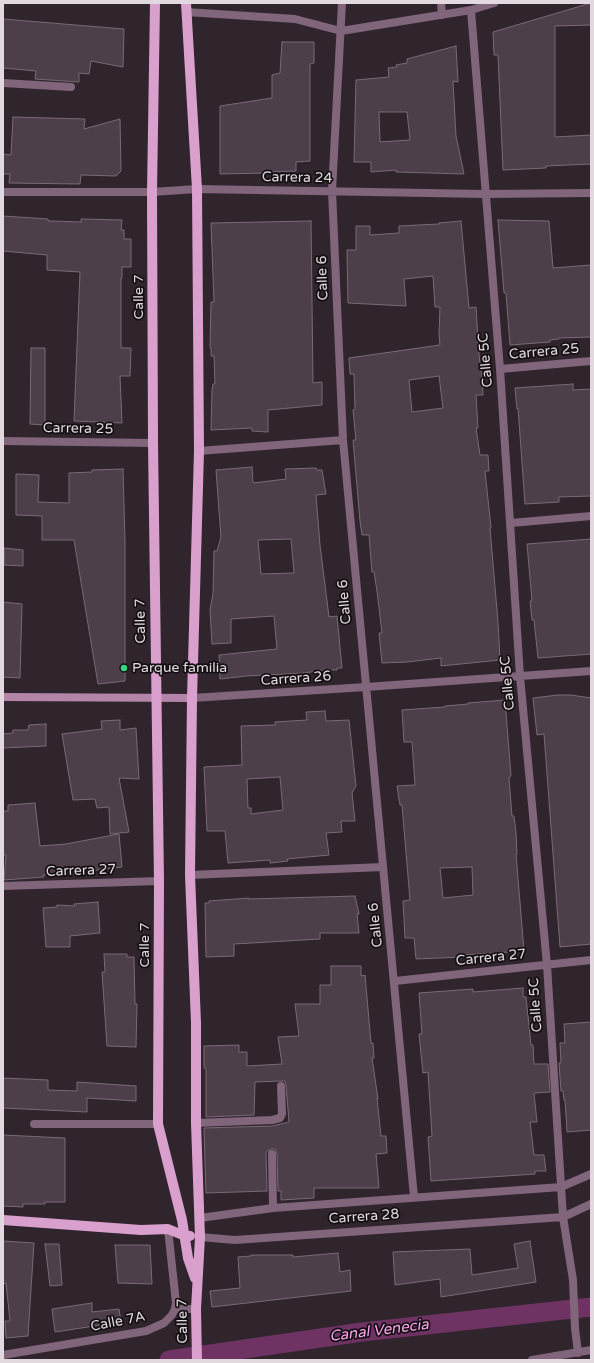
<!DOCTYPE html>
<style>
body{margin:0}
#map{position:relative;width:594px;height:1363px;overflow:hidden;background:#30242d;font-family:"Varela Round",sans-serif}
canvas{display:block}
.frame{position:absolute;inset:0;border:4px solid #e1d9df;pointer-events:none}
</style>
<div id="map">
<canvas width="594" height="1363"></canvas>
<div class="frame"></div>
</div>
<script>
const context = document.querySelector('canvas').getContext('2d');
context.lineJoin = 'round';
const shape = rows => new Path2D(rows.map(r => 'M' + r).join(''));
function strokePath(path, color, width, dash) { context.strokeStyle = color; context.lineWidth = width; context.lineCap = dash ? 'butt' : 'round'; context.setLineDash(dash || []); context.stroke(path); }
function paint(path, color) { context.fillStyle = color; context.fill(path, 'evenodd'); }
function drawText(font, color, halo, rows, align = 'center') {
  context.font = font + ' "Varela Round",sans-serif'; context.lineWidth = 3.5; context.setLineDash([]); context.textBaseline = 'middle'; context.strokeStyle = halo; context.fillStyle = color; for (const [text, x, y, turn = 0] of rows) {
    context.save(); context.translate(x, y); context.rotate((+turn || 0) * Math.PI / 180); context.textAlign = isNaN(turn) ? turn : align; if (halo) context.strokeText(text, 0, 0); context.fillText(text, 0, 0); context.restore();
  }
}
strokePath(shape([
 [169,1360,362,1332,591,1307]
]), '#6e3363', 19);
const building = shape([
 [591,3,591,25,555,26,555,137,591,135,591,164,546,166,546,168,503,170,498,55,494,55,493,32,591,3],
 [3,19,124,29,123,67,91,61,89,74,79,73,79,82,35,79,36,71,3,68,3,19],
 [282,42,314,42,314,63,310,64,310,161,296,162,296,171,266,172,266,173,220,174,220,106,272,98,272,75,280,73,282,42],
 [456,46,458,82,453,81,456,136,464,174,396,172,396,170,371,172,371,162,354,162,356,80,389,77,388,68,397,67,396,65,407,63,407,59,456,46],
 [379,112,407,112,410,140,380,142,379,112],
 [13,117,85,119,84,129,120,119,121,171,116,176,81,175,80,184,9,183,10,174,3,174,3,154,11,155,13,117],
 [3,216,48,219,48,221,52,221,81,222,81,219,122,220,121,230,124,230,124,239,131,239,131,267,122,267,122,278,121,278,121,348,131,348,130,376,120,376,122,423,74,421,80,272,47,270,47,255,3,251,3,216],
 [498,220,549,221,553,268,591,265,591,337,559,338,559,339,550,340,550,342,510,345,506,293,504,293,498,220],
 [311,221,313,383,322,382,322,405,268,410,268,432,252,431,252,428,211,430,212,390,213,384,215,384,214,356,211,356,211,348,210,348,211,302,214,302,211,223,311,221],
 [461,221,469,308,476,307,479,355,482,378,483,395,476,395,478,428,476,428,480,455,488,455,489,471,485,471,491,528,490,528,498,622,500,660,441,666,441,658,407,662,382,663,379,633,382,633,377,591,374,572,372,572,369,535,362,535,360,521,353,440,356,440,353,410,355,409,354,374,350,374,349,358,440,345,439,334,440,307,435,307,433,276,404,279,406,306,348,303,347,250,356,250,356,226,370,226,370,235,399,233,399,226,439,224,439,223,461,221],
 [439,376,443,408,412,412,409,380,439,376],
 [31,348,45,348,45,425,30,424,31,348],
 [573,384,573,390,591,389,591,496,559,497,559,502,525,504,518,408,517,409,515,388,573,384],
 [252,467,253,483,286,479,285,469,316,468,317,470,322,470,326,494,316,495,320,545,329,617,337,616,342,668,337,668,337,670,322,670,305,673,246,676,220,679,219,655,277,649,274,616,231,619,231,643,212,644,210,610,213,593,214,551,217,551,221,537,216,470,252,467],
 [291,539,294,573,261,574,258,540,291,539],
 [123,469,125,541,125,681,98,684,74,540,42,540,42,516,16,515,16,474,39,475,38,502,69,503,69,473,92,472,92,470,123,469],
 [591,539,591,654,538,658,534,620,532,620,530,601,532,601,527,544,591,539],
 [4,548,23,550,23,566,4,565,4,548],
 [3,602,22,604,20,678,3,677,3,602],
 [558,695,571,695,591,698,591,944,560,947,544,734,537,735,533,698,558,695],
 [505,700,511,776,509,778,512,816,514,816,516,833,517,854,516,854,524,951,463,955,463,957,416,959,414,938,405,938,403,901,410,900,402,805,400,805,397,786,415,785,412,742,404,742,402,710,445,707,445,706,468,704,468,703,505,700],
 [472,867,473,895,443,898,440,868,472,867],
 [325,711,326,721,349,720,356,786,352,793,355,821,341,821,342,832,326,833,329,855,287,859,288,861,270,863,270,860,228,863,225,831,207,831,204,767,242,765,241,726,275,725,275,722,307,720,306,712,325,711],
 [280,777,283,810,251,814,251,808,248,808,247,779,280,777],
 [120,720,120,730,136,728,139,779,119,778,129,832,110,834,109,807,97,808,95,799,73,800,62,734,102,729,101,721,120,720],
 [46,724,46,746,3,748,3,734,13,733,13,730,28,730,29,725,46,724],
 [35,803,40,846,66,844,119,834,122,867,97,870,70,875,70,873,43,875,44,877,4,880,6,855,3,855,3,811,8,811,8,805,35,803],
 [355,896,359,914,357,914,359,933,320,933,320,939,234,944,234,956,206,957,205,903,209,903,209,901,249,898,249,899,355,896],
 [98,902,100,933,70,936,70,947,46,947,43,908,57,907,57,905,75,906,74,904,98,902],
 [104,954,127,954,127,957,134,957,135,1004,137,1004,136,1047,107,1046,102,972,105,972,104,954],
 [331,966,361,966,361,976,365,975,371,1043,373,1043,374,1058,372,1058,378,1099,377,1098,381,1136,386,1136,387,1153,376,1154,379,1188,314,1188,314,1198,281,1200,281,1191,278,1191,277,1154,275,1149,272,1149,267,1151,266,1154,267,1191,206,1193,204,1128,272,1126,289,1122,286,1085,285,1081,281,1081,255,1082,254,1115,206,1117,206,1069,204,1068,204,1046,239,1045,239,1052,247,1052,247,1066,282,1064,278,1037,299,1036,295,1004,320,1004,320,985,331,985,331,966],
 [523,988,523,997,526,997,531,1045,533,1045,534,1064,548,1064,550,1092,534,1093,537,1122,530,1122,534,1155,544,1155,546,1171,535,1171,535,1174,431,1181,428,1137,432,1136,428,1072,423,1073,419,1034,422,1034,419,993,473,989,473,992,523,988],
 [591,1022,591,1130,567,1132,565,1100,564,1100,563,1091,561,1091,559,1063,561,1063,560,1043,565,1043,564,1024,591,1022],
 [3,1078,48,1080,48,1090,77,1091,77,1082,136,1086,136,1101,87,1098,87,1112,3,1108,3,1078],
 [3,1135,65,1138,65,1202,45,1202,45,1204,23,1204,23,1207,3,1206,3,1135],
 [3,1241,34,1243,28,1336,6,1338,5,1321,10,1321,6,1283,3,1284,3,1241],
 [530,1241,536,1282,441,1297,440,1279,395,1285,393,1252,470,1249,472,1275,518,1268,514,1244,530,1241],
 [45,1244,59,1244,62,1285,50,1286,45,1244],
 [115,1245,150,1245,152,1284,118,1283,115,1245],
 [338,1253,340,1272,350,1270,351,1291,212,1307,210,1291,240,1288,238,1257,251,1256,251,1255,293,1255,293,1257,338,1253],
 [92,1303,92,1312,119,1309,121,1322,55,1332,52,1309,92,1303]
]);
paint(building, '#4c3f49');
strokePath(building, '#796b76', 1);
strokePath(shape([
 [342,3,332,191,343,440,414,1197],
 [441,3,442,15],
 [471,10,500,369,520,676,547,965,563,1217,573,1280,575,1328,578,1353],
 [186,12,295,19,341,31,471,10,494,3],
 [3,83,71,87],
 [3,192,152,192,197,189,485,194,591,193],
 [500,369,591,361],
 [3,441,153,443],
 [199,451,343,440],
 [511,523,591,516],
 [192,698,366,687,591,671],
 [190,875,383,867],
 [3,886,159,881],
 [395,981,591,960],
 [196,1123,272,1120,280,1118,282,1114,281,1086],
 [34,1124,158,1124],
 [272,1154,273,1208],
 [200,1218,273,1208,561,1187,591,1174],
 [200,1237,235,1240,563,1217,591,1204],
 [175,1309,196,1309],
 [3,1355,146,1331,164,1323,172,1315,175,1309,176,1303,168,1229],
 [532,1360,591,1350]
]), '#81657a', 8);
strokePath(shape([
 [3,697,192,698]
]), '#b386a9', 8);
strokePath(shape([
 [155,3,152,192,153,443,159,881,158,1124,182,1220,188,1258,195,1278],
 [186,3,197,189,199,451,192,698,190,875,196,1023,196,1123,200,1237,196,1309,197,1360],
 [3,1220,141,1230,168,1229,185,1236,190,1236]
]), '#daa0cd', 10);
for (const [x, y, r, color] of [
 [124,668,4,"#34d881"]
]) { const dot = new Path2D(); dot.arc(x, y, r, 0, 2 * Math.PI); context.fillStyle = color; context.fill(dot); strokePath(dot, '#140f13', 1.5); }
drawText('14px', '#e1d9df', '#140f13', [
 ["Carrera 24",297,178,1],
 ["Calle 6",323,278,-92],
 ["Calle 7",139,297,-90],
 ["Carrera 25",544,352,-5],
 ["Calle 5C",486,360,-95],
 ["Carrera 25",78,429,1],
 ["Calle 6",345,602,-95],
 ["Calle 7",141,621,-91],
 ["Carrera 26",296,679,-4],
 ["Calle 5C",508,683,-95],
 ["Carrera 27",81,871,-2],
 ["Calle 6",376,925,-96],
 ["Calle 7",145,945,-90],
 ["Carrera 27",491,958,-6],
 ["Calle 5C",536,1005,-94],
 ["Carrera 28",364,1217,-4],
 ["Calle 7",183,1321,-91],
 ["Calle 7A",118,1322,-11]
]);
drawText('14px', '#e1d9df', '#140f13', [
 ["Parque familia",132,668]
], 'left');
drawText('italic 15px', '#fda5eb', '#140f13', [
 ["Canal Venecia",379,1331,-7]
]);
</script>
